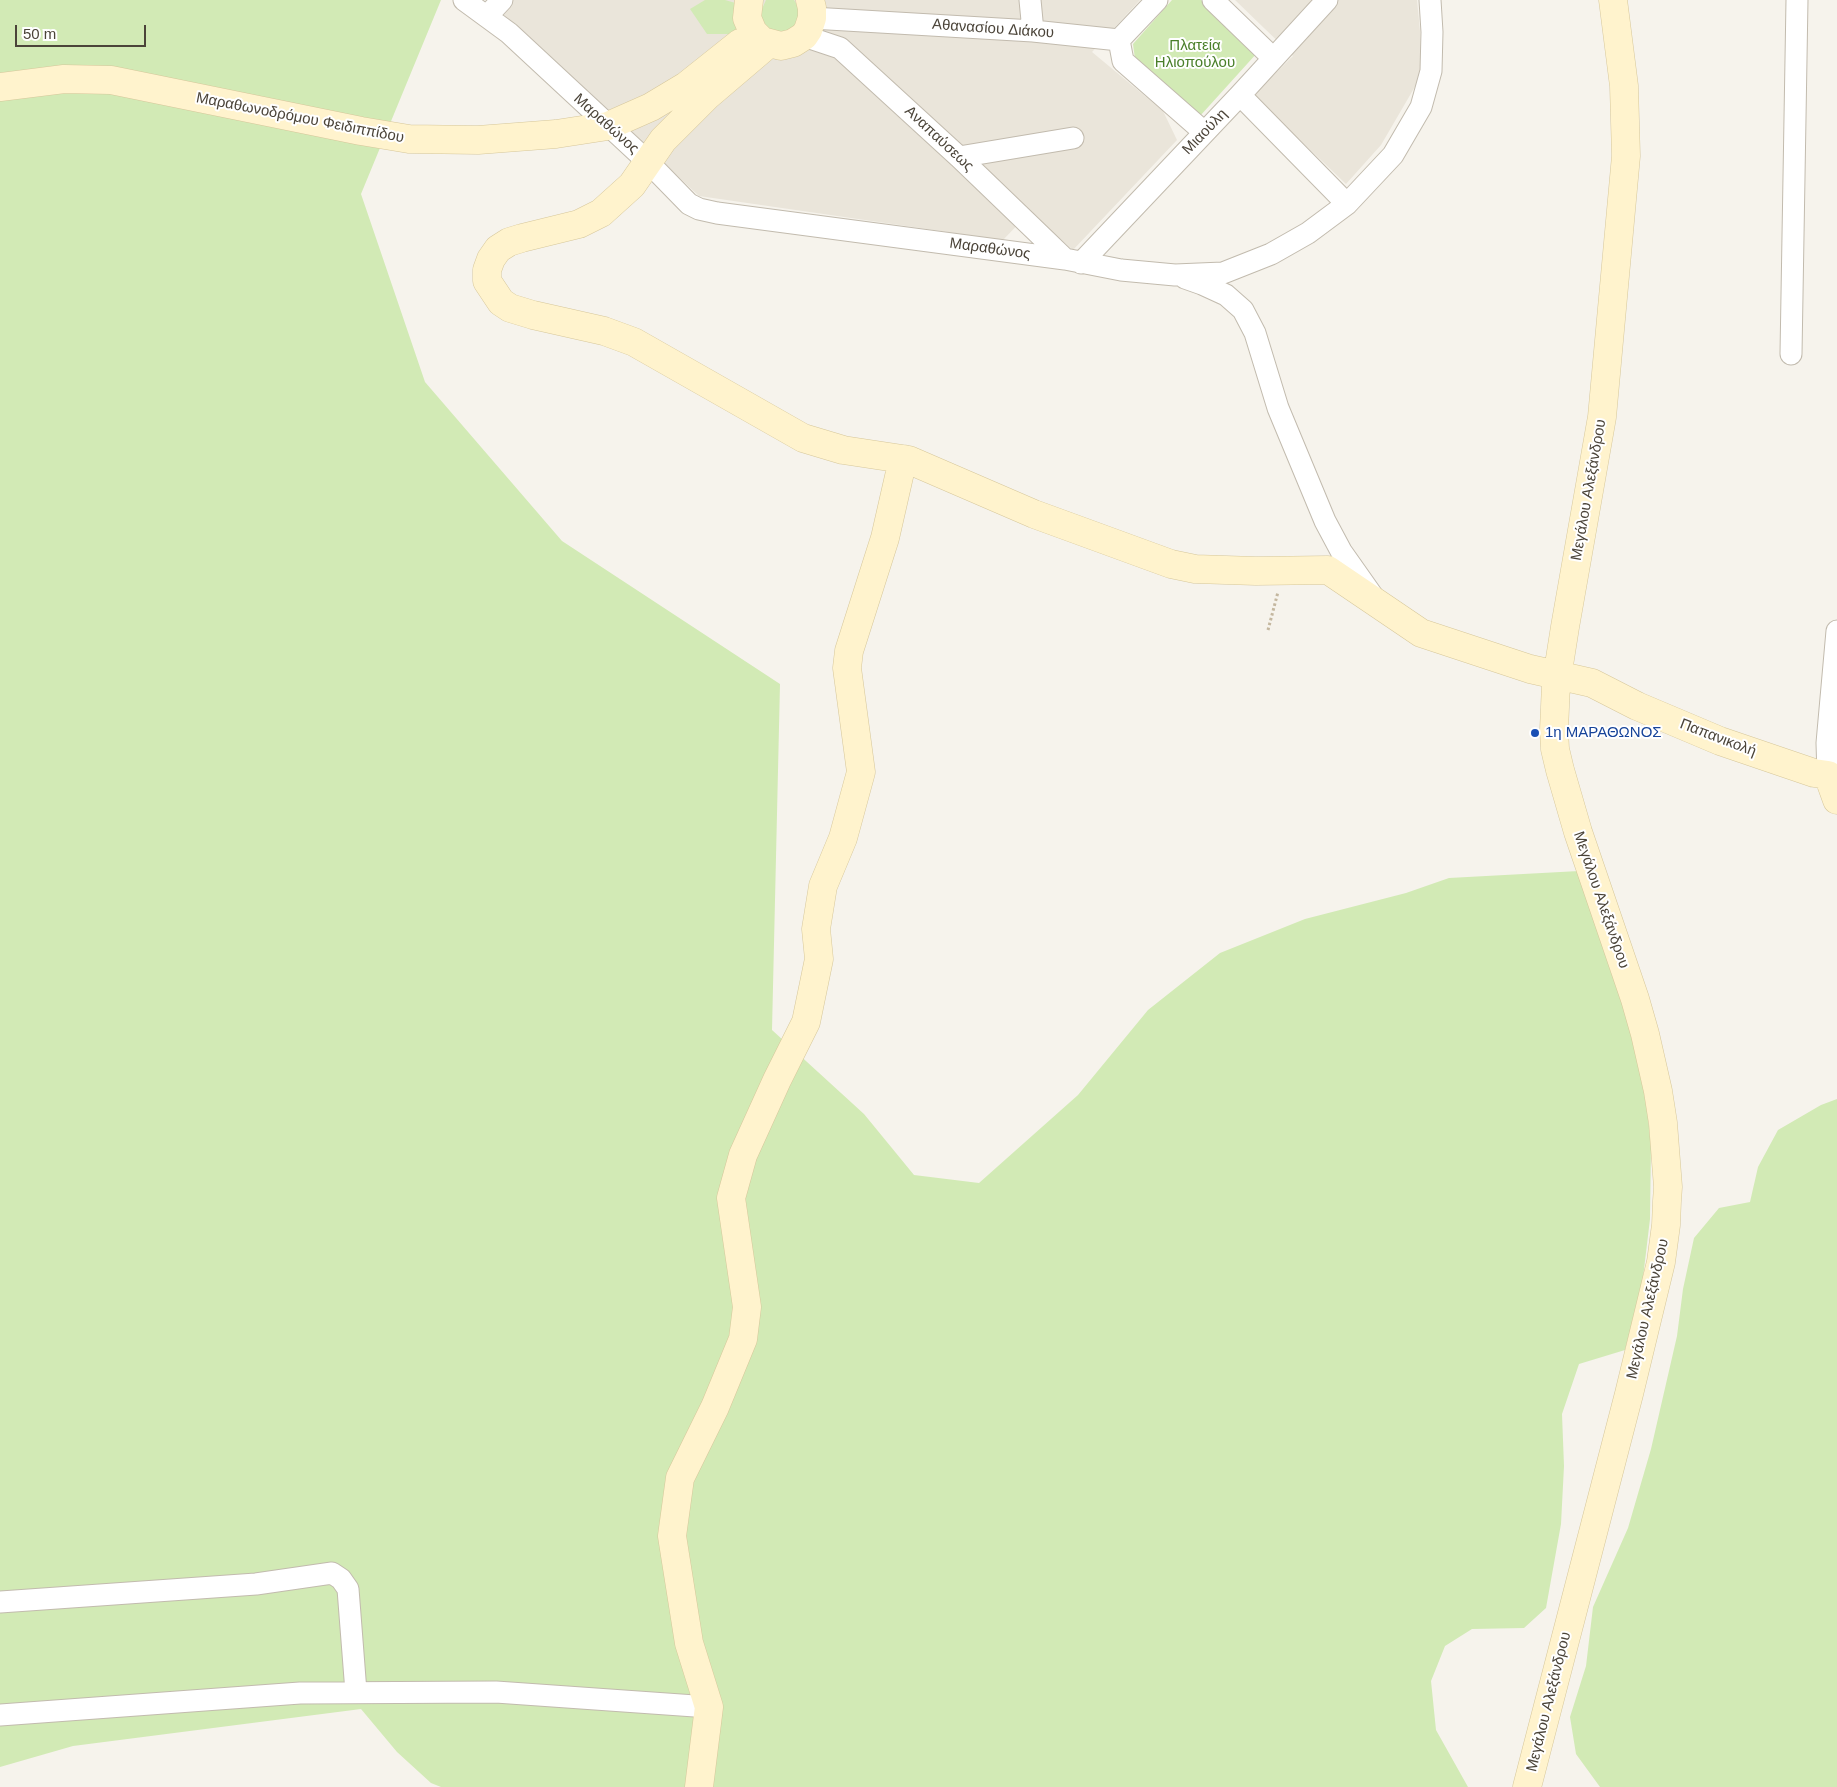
<!DOCTYPE html>
<meta charset="utf-8">
<style>
body{margin:0}
#map{position:relative;width:1837px;height:1787px;overflow:hidden;background:#f6f3ec;font-family:Arial,sans-serif}
canvas{display:block}
.scale{position:absolute;left:15px;top:25px;width:131px;height:22px;box-sizing:border-box;border:2px solid #4b4439;border-top:0;padding-left:6px;font-size:15px;line-height:18px;white-space:nowrap;color:#4b4439;-webkit-text-stroke:4px #fff;paint-order:stroke}
</style>
<div id="map">
<canvas width="1837" height="1787"></canvas>
<div class="scale">50 m</div>
</div>
<script>
const context = document.querySelector('canvas').getContext('2d');
context.lineJoin = 'round';
function paint(path, color) { context.fillStyle = color; context.fill(path, 'evenodd'); }
const shape = rows => new Path2D(rows.map(r => 'M' + r).join(''));
function strokePath(path, color, width, dash) { context.strokeStyle = color; context.lineWidth = width; context.lineCap = dash ? 'butt' : 'round'; context.setLineDash(dash || []); context.stroke(path); }
function drawText(font, color, halo, rows, align = 'center') {
  context.font = font + ' Arial,sans-serif'; context.lineWidth = 4; context.setLineDash([]); context.textBaseline = 'middle'; context.strokeStyle = halo; context.fillStyle = color; for (const [text, x, y, turn = 0] of rows) {
    context.save(); context.translate(x, y); context.rotate((+turn || 0) * Math.PI / 180); context.textAlign = isNaN(turn) ? turn : align; if (halo) context.strokeText(text, 0, 0); context.fillText(text, 0, 0); context.restore();
  }
}
paint(shape([
 [488,0,1140,0,1092,52,1163,111,1177,140,1073,250,1030,212,1003,240,699,196],
 [1235,0,1417,0,1420,31,1420,78,1381,145,1346,184,1253,95,1293,56]
]), '#eae5da');
paint(shape([
 [0,0,441,0,361,194,425,382,562,541,780,684,772,1030,864,1114,914,1175,979,1183,1078,1095,1148,1010,1220,953,1305,919,1406,893,1449,878,1579,871,1626,1002,1644,1077,1651,1146,1650,1219,1642,1286,1625,1350,1579,1364,1562,1414,1564,1466,1561,1524,1546,1608,1524,1628,1472,1629,1445,1646,1431,1681,1436,1730,1468,1787,441,1787,431,1783,397,1752,361,1709,73,1746,0,1767],
 [705,0,725,0,739,4,740,26,731,34,707,34,690,9],
 [766,0,794,0,799,8,800,14,795,26,790,30,778,33,767,28,761,17,761,11],
 [1172,0,1201,0,1257,53,1200,116,1135,59,1133,44],
 [1837,1099,1837,1787,1600,1787,1576,1754,1570,1717,1586,1666,1593,1607,1628,1528,1651,1449,1677,1336,1683,1289,1694,1238,1719,1208,1750,1202,1758,1167,1778,1130,1821,1105]
]), '#d2eab5');
const street = shape([
 [464,0,509,33,648,162,689,204,699,209,717,213,1065,259,1121,270,1175,275,1223,273,1271,254,1308,233,1347,204,1393,155,1421,107,1431,71,1432,32,1430,0],
 [1030,0,1033,31],
 [1213,0,1273,58],
 [487,16,502,0],
 [812,18,1033,31,1119,40],
 [804,36,840,48,959,157,1065,259],
 [1119,40,1123,61,1204,132],
 [1119,40,1157,0],
 [1240,95,1347,204],
 [959,157,1073,138],
 [1081,263,1240,95,1327,0],
 [1185,278,1202,284,1226,295,1243,310,1255,333,1278,408,1325,521,1341,551,1372,595],
 [1791,354,1797,0],
 [1828,775,1827,743,1837,631],
 [0,1602,256,1584,332,1573,341,1579,348,1589,356,1692],
 [0,1715,300,1693,496,1692,709,1707]
]);
const secondary = shape([
 [749,0,747,18,753,32,762,41,781,46,793,43,804,36,808,30,812,18,812,8,810,0],
 [768,44,707,96,663,140,632,185,601,213,579,224,522,238,509,242,498,249,491,259,487,270,487,281,501,302,510,308,533,315,604,331,634,342,803,438,843,450,909,460,1034,514,1171,564,1195,569,1256,571,1328,570,1421,633,1530,669,1592,683,1637,706,1720,741,1814,773,1828,775,1837,800],
 [0,87,64,79,111,80,361,131,409,139,478,140,556,134,608,126,651,107,686,86,740,43],
 [699,1787,709,1707,689,1643,672,1536,680,1478,715,1407,743,1339,747,1307,731,1198,743,1155,777,1080,806,1022,819,959,816,929,823,886,843,838,861,772,847,668,849,651,885,538,903,459],
 [1527,1787,1629,1394,1661,1262,1666,1225,1667,1201,1668,1187,1663,1123,1658,1091,1645,1034,1635,999,1578,832,1560,770,1555,749,1554,730,1556,684,1565,627,1602,417,1626,156,1624,86,1613,0]
]);
strokePath(street, '#c2bbae', 23);
strokePath(secondary, '#d6c79b', 29);
strokePath(shape([
 [1268,630,1278,592]
]), '#c4b79f', 3, [2.5, 2.5]);
strokePath(street, '#fff', 21);
strokePath(secondary, '#fff3cd', 28);
for (const [x, y, r, color] of [
 [1535,733,5,"#1a4fb4"]
]) { const dot = new Path2D(); dot.arc(x, y, r, 0, 2 * Math.PI); context.fillStyle = color; context.fill(dot); strokePath(dot, '#fff', 2); }
drawText('15px', '#4b4439', '#fff', [
 ["Αθανασίου Διάκου",993,29,4],
 ["Μαραθωνοδρόμου Φειδιππίδου",300,118,11],
 ["Μαραθώνος",606,124,42],
 ["Μιαούλη",1205,132,-46],
 ["Αναπαύσεως",939,139,43],
 ["Μαραθώνος",990,249,8],
 ["Μεγάλου Αλεξάνδρου",1589,490,-80],
 ["Παπανικολή",1718,738,21],
 ["Μεγάλου Αλεξάνδρου",1601,900,71],
 ["Μεγάλου Αλεξάνδρου",1648,1309,-77],
 ["Μεγάλου Αλεξάνδρου",1549,1702,-76]
]);
drawText('15px', '#4a7f2a', '#fff', [
 ["Πλατεία",1195,46],
 ["Ηλιοπούλου",1195,63]
]);
drawText('15px', '#164399', '#fff', [
 ["1η ΜΑΡΑΘΩΝΟΣ",1545,733]
], 'left');
</script>
